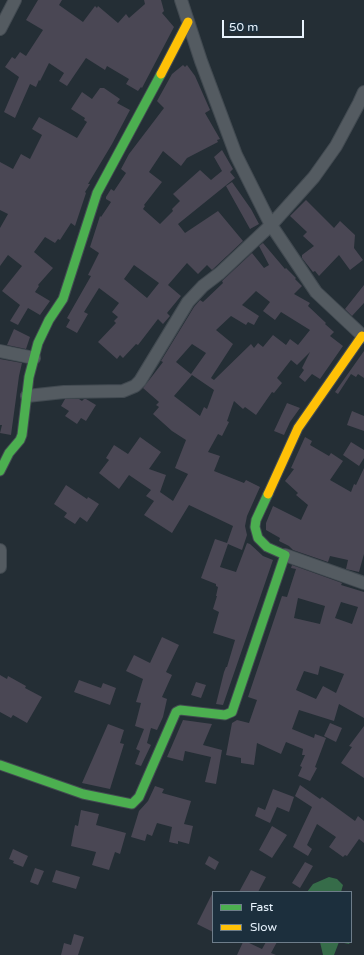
<!DOCTYPE html>
<style>
body{margin:0}
#map{position:relative;width:364px;height:955px;overflow:hidden;background:#242e35;font-family:"Varela Round",sans-serif}
canvas{display:block}
.legend{position:absolute;left:212px;top:891px;width:140px;height:52px;box-sizing:border-box;background:#1c2f3d;border:1px solid #6e7d8a;margin:0;padding:5px 7px;list-style:none;font-size:12px;color:#e8f3fd}
.legend li{display:flex;align-items:center;gap:8px;height:20px}
.legend b{width:20px;border:1px solid #6e7d8a}
.scale{position:absolute;left:222px;top:20px;width:82px;height:18px;box-sizing:border-box;border:2px solid #e8f3fd;border-top:0;padding-left:5px;font-size:12px;line-height:14px;white-space:nowrap;color:#e8f3fd;-webkit-text-stroke:3px #1c2f3d;paint-order:stroke}
</style>
<div id="map">
<canvas width="364" height="955"></canvas>
<ul class="legend">
<li><b style="height:5px;background:#4caf50"></b>Fast</li>
<li><b style="height:5px;background:#ffc107"></b>Slow</li>
</ul>
<div class="scale">50 m</div>
</div>
<script>
const context = document.querySelector('canvas').getContext('2d');
context.lineJoin = 'round';
function paint(path, color) { context.fillStyle = color; context.fill(path, 'evenodd'); }
const shape = rows => new Path2D(rows.map(r => 'M' + r).join(''));
function strokePath(path, color, width, dash) { context.strokeStyle = color; context.lineWidth = width; context.lineCap = dash ? 'butt' : 'round'; context.setLineDash(dash || []); context.stroke(path); }
paint(shape([
 [329,877,337,879,343,885,341,892,307,892,313,884],
 [320,942,350,942,349,944,339,942,334,955,323,955]
]), '#366c49');
paint(shape([
 [38,0,62,0,59,5,83,22,95,6,97,8,98,6,118,23,126,14,129,18,145,4,144,0,161,0,164,11,162,13,174,27,142,88,141,87,138,91,126,84,129,79,107,66,105,70,86,58,67,86,59,81,64,73,49,63,40,81,39,80,36,87,30,84,15,118,4,112,19,77,5,67,12,57,15,59,20,52,26,56,43,30,26,20],
 [183,65,185,67,187,65,195,76,210,110,205,113,220,139,217,140,218,142,187,158,181,166,163,151,149,172,162,182,144,205,145,206,143,209,160,224,173,211,172,209,180,201,173,194,200,170,211,180,222,171,214,157,222,150,233,169,230,172,235,178,178,224,185,233,218,211,243,241,212,270,207,265,198,274,187,263,168,285,181,296,167,313,170,316,163,324,158,319,138,345,136,344,123,358,120,355,117,359,98,342,116,323,114,321,118,317,112,312,119,303,99,288,84,312,88,314,77,333,66,327,70,320,67,318,91,276,88,275,99,253,90,247,100,216,101,217,111,202,106,199,106,197,111,189,114,191,126,173,121,169,129,154,164,108,157,101,172,74],
 [134,265,159,283,147,298,124,279],
 [100,88,104,88,120,99,117,103,130,110,112,144,88,184,90,184,85,192,86,193,75,226,71,223,60,240,58,239,55,243,45,237,34,252,53,268,38,285,39,286,35,292,50,301,40,315,28,308,18,325,10,321,20,305,2,291,22,266,8,255,0,266,0,228,8,214,0,210,0,162,13,169,21,154,30,159,42,135,32,129,39,117,77,138,87,122,84,120,85,118,71,109,82,92,92,99],
 [232,182,251,209,259,224,250,229,226,186],
 [306,200,334,228,340,221,355,235,354,248,363,260,350,270,339,255,319,276,315,271,313,272,302,258,302,255,314,246,303,236,307,232,290,216],
 [263,243,285,269,286,268,296,278,295,279,302,286,294,294,310,303,308,306,326,323,325,324,334,332,330,336,343,346,320,379,312,374,305,382,299,377,304,370,302,368,310,352,297,365,291,360,277,378,282,383,274,393,272,392,256,415,245,407,243,409,234,401,227,421,229,422,222,436,218,434,208,452,220,456,214,471,244,483,246,480,260,487,247,516,245,526,247,535,242,550,228,544,220,567,236,572,247,543,250,544,263,556,273,560,223,705,216,704,224,672,226,667,227,667,235,640,213,633,219,612,213,609,217,596,216,596,218,587,216,586,216,584,201,578,215,539,227,543,233,526,189,505,172,533,144,515,154,501,146,496,151,490,129,475,119,489,99,473,109,460,106,458,114,445,128,454,140,437,161,452,149,469,166,475,160,492,173,501,188,474,175,468,186,440,172,431,153,414,159,407,156,405,159,402,143,388,163,362,161,361,194,307,200,300,203,302,223,283,222,281,252,253,264,268,269,265,259,246],
 [256,291,270,302,263,311,275,320,281,312,310,330,298,345,290,339,286,345,273,335,263,347,258,343,254,348,251,344,214,380,211,378,233,344,216,330,231,316,246,325,248,322,254,325,259,316,242,305],
 [192,344,206,353,191,374,176,362],
 [192,375,214,390,207,409,204,407,200,416,174,396],
 [364,285,364,303,352,316,345,309],
 [14,329,30,337,26,349,7,345],
 [364,351,364,378,358,374,356,377,351,374,338,394,335,392],
 [0,359,22,363,19,376,11,435,0,433,2,425,0,425],
 [65,399,79,399,82,401,84,399,86,399,96,405,86,421,81,418,77,424,65,416,69,411,61,406],
 [287,403,300,408,290,422,284,435,274,431],
 [352,411,364,416,364,431,347,425],
 [305,437,312,441,310,445,329,456,331,453,343,461,330,480,351,492,354,484,356,485,364,468,364,554,359,572,346,569,348,560,330,556,328,562,293,550,289,546,279,541,280,538,266,530,266,523,273,506,301,520,308,505,296,495,298,493,285,481,294,469,291,468],
 [351,442,364,450,364,458,359,466,343,455],
 [66,485,87,499,88,497,99,504,87,522,80,517,75,524,64,517,67,513,54,504],
 [292,565,342,583,341,585,364,592,364,718,339,704,334,721,299,710,292,729,314,738,315,734,326,738,315,767,317,768,310,781,298,776,302,767,300,766,305,755,302,755,303,749,286,742,281,754,257,743,254,765,241,763,241,758,226,755,232,723,237,720,249,723,257,700,248,697,282,596,287,597,296,569,291,568],
 [298,598,325,606,320,624,294,618],
 [341,602,358,607,352,624,335,618],
 [320,666,344,674,336,693,323,686,316,699,296,690,304,671,318,675],
 [162,637,179,645,166,672,172,675,162,697,167,699,163,717,157,730,151,728,147,743,151,745,141,766,135,764,140,751,136,749,144,729,135,726,141,703,136,702,143,679,126,671,134,655,150,663],
 [0,675,7,679,8,676,26,686,25,688,42,697,27,723,13,715,11,718,0,712],
 [79,680,101,688,103,683,116,688,110,705,74,692],
 [196,682,206,685,201,698,191,695],
 [183,720,212,724,203,745,222,750,216,784,205,782,211,757,185,751,183,761,167,757],
 [330,723,342,728,336,742,324,736],
 [108,724,124,730,120,743,124,744,110,789,82,783],
 [364,726,364,778,341,763,352,747,349,746],
 [300,785,320,799,322,797,355,821,358,816,364,821,364,843,359,839,347,856,345,855,343,857,329,847,336,837,317,824,307,845,312,849,308,856,293,847,312,807,295,796],
 [155,786,164,789,162,793,191,801,184,824,193,826,189,844,178,841,178,844,169,842,172,827,157,823,152,836,147,834,145,841,131,837,139,811,148,801],
 [273,789,294,797,289,812,277,807,270,823,255,816,258,807,265,810],
 [81,810,99,814,96,825,126,833,120,854,115,852,109,870,92,865,96,852,71,846,75,825,78,826],
 [272,826,287,835,272,858,259,850],
 [13,849,28,856,23,867,13,863,14,861,9,859],
 [209,856,219,862,215,870,205,864],
 [305,862,313,866,300,888,292,883],
 [35,868,44,871,38,885,30,882],
 [56,870,80,877,76,889,52,882],
 [251,870,266,877,258,892,239,892],
 [213,892,213,932,197,924],
 [74,934,84,937,78,955,61,955,64,943,71,945],
 [243,942,247,942,262,949,266,942,277,942,271,953,276,955,237,955]
]), '#4a4754');
const street = shape([
 [181,0,201,61,236,155,271,225,316,292,364,337],
 [0,29,15,0],
 [0,351,34,358],
 [27,396,64,392,123,391,135,386,140,381,188,302,203,286,220,273,271,225,314,177,336,146,359,103,364,92],
 [0,550,0,567],
 [285,555,364,583]
]);
const fast = shape([
 [0,471,9,453,20,440,22,435,29,377,38,343,49,320,63,299,97,193,161,74],
 [0,765,83,794,132,804,139,797,176,712,180,710,225,715,232,712,285,555,267,547,258,538,255,527,256,520,268,494]
]);
const slow = shape([
 [161,74,188,22],
 [268,494,298,428,362,336]
]);
strokePath(street, '#424a51', 14);
strokePath(fast, '#424a51', 11);
strokePath(slow, '#424a51', 11);
strokePath(street, '#545b61', 12);
strokePath(fast, '#4caf50', 9);
strokePath(slow, '#ffc107', 9);
</script>
